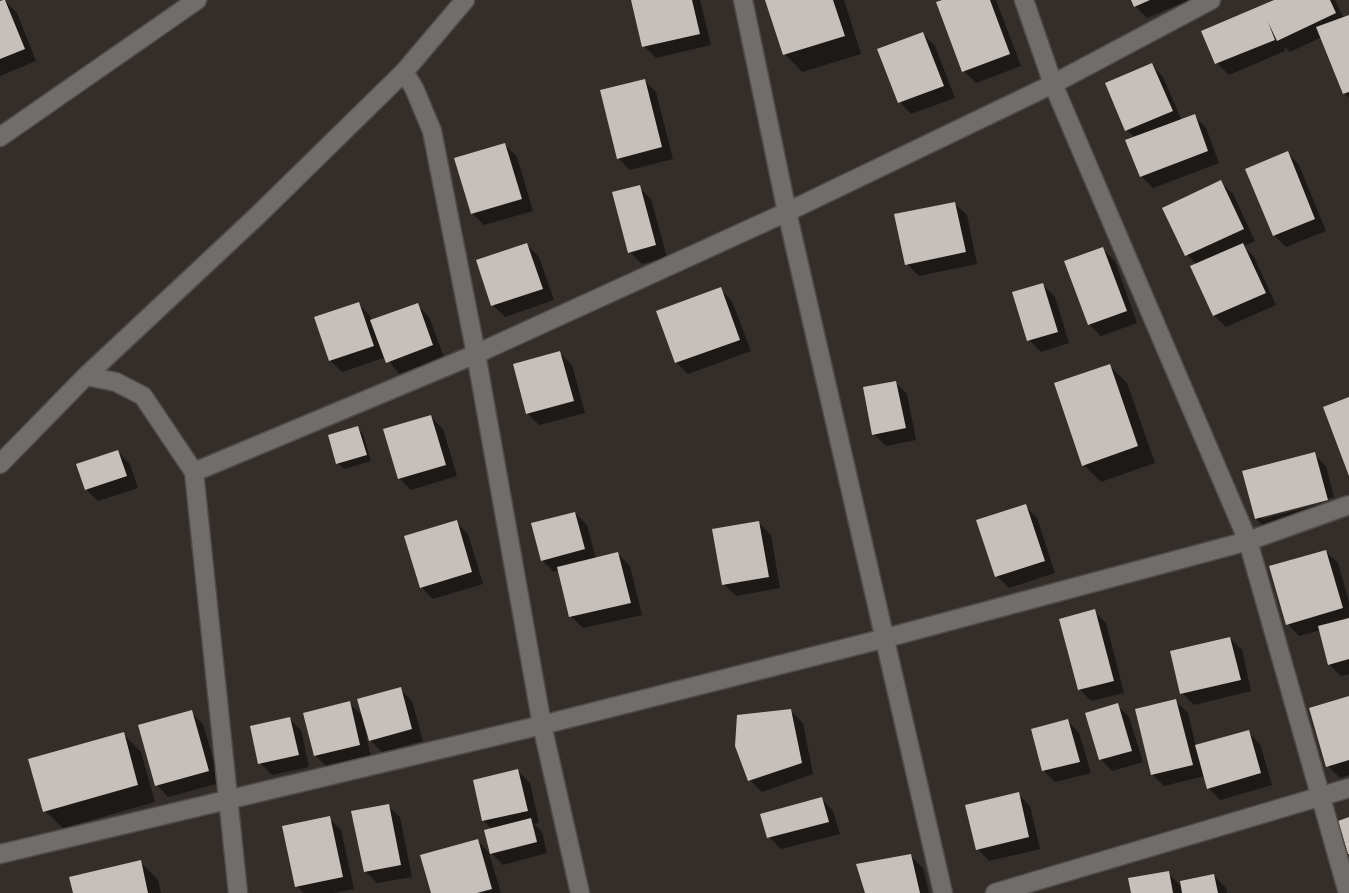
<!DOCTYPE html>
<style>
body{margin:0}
canvas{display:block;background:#342e2b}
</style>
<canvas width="1349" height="893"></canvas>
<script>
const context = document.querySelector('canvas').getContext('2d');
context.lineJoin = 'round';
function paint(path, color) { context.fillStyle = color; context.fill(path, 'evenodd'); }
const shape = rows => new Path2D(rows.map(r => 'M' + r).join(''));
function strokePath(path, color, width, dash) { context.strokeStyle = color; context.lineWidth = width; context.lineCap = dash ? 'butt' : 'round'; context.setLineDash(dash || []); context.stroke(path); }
paint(shape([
 [633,0,700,0,711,45,656,58,644,46],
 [767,0,844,0,861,54,802,72,785,54],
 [947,0,996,0,1021,66,976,83,964,71],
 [1133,0,1189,0,1147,18,1135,6],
 [1276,0,1335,0,1344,19,1349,16,1349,98,1344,93,1322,37,1290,52,1284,46,1285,51,1229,75,1217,63],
 [5,1,17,13,36,61,0,76,0,3],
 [923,34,935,46,955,98,911,114,900,102],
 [1152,65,1163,77,1182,121,1194,116,1206,128,1219,163,1153,188,1141,176,1135,138,1127,130],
 [644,80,656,92,673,159,630,170,618,158],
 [505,145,517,157,533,211,484,225,472,213],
 [1288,153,1299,165,1326,231,1286,247,1274,235],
 [1221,182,1233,194,1255,241,1244,246,1254,257,1276,305,1226,327,1214,315,1197,265,1187,255,1165,209],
 [639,187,651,199,667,257,642,264,630,252],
 [955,204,967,215,977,264,919,276,907,264],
 [527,245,539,257,554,300,505,317,493,305],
 [1103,249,1115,261,1137,323,1101,336,1089,324],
 [1043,285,1055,297,1069,343,1041,352,1029,340],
 [720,289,732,301,751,351,688,374,676,362],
 [359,304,370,316,372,321,417,305,429,317,444,357,399,374,386,357,342,372,330,360],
 [560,353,572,365,585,413,539,425,527,413],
 [1110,366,1127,383,1155,463,1101,482,1084,465],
 [895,382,907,394,916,440,886,446,874,434],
 [431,417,443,429,457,476,411,490,399,478],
 [358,428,363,434,371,461,344,469,338,463],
 [118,452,130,464,138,488,98,501,86,489],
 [1314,454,1326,466,1334,497,1262,516,1262,519,1335,500,1338,512,1268,530,1256,519],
 [1025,506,1037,518,1055,573,1009,588,997,576],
 [575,513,587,525,596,559,618,554,630,566,642,615,583,628,571,616,560,570,554,572,542,560],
 [456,522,468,534,483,584,433,599,421,587],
 [759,523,771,535,780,588,736,596,724,584],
 [1326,552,1338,563,1349,602,1349,674,1341,676,1329,664,1321,630,1299,636,1288,624],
 [1094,611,1106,623,1124,693,1091,701,1080,690],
 [1230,638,1242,650,1251,691,1194,705,1182,693],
 [400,689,412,701,423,741,382,752,366,736,371,756,327,767,315,755,349,703,365,718],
 [1349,698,1349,775,1340,778,1328,766],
 [1176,701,1188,713,1196,747,1248,732,1260,744,1272,785,1220,800,1208,788,1205,776,1164,786,1152,774],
 [1117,705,1129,717,1143,762,1112,771,1101,759],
 [791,711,803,723,813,774,762,792,750,780],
 [191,712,203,724,220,783,168,797,157,785],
 [289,719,301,730,309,767,272,775,260,763],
 [1068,721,1079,733,1091,773,1055,782,1044,771],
 [123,734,141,752,155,802,63,828,45,811],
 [518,771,530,783,539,823,534,824,542,832,547,853,503,865,491,853,493,830,484,821],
 [1018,794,1030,806,1040,849,989,861,978,849],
 [822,799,833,811,840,834,781,849,769,837],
 [388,806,400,817,412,877,377,883,365,871],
 [329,818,341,830,354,889,334,893,304,893,297,886],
 [478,841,489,853,501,893,433,893],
 [911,856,923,868,929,893,866,893],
 [140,862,158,880,161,893,74,893],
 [1168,873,1183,888,1214,876,1226,888,1227,893,1133,893]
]), '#0007');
paint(shape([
 [3,0,5,0,25,49,0,59,0,1],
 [631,0,692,0,700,34,642,47],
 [765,0,833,0,845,36,783,55],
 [942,0,990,0,1010,54,962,72,936,2],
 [1131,0,1150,0,1134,7],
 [1274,0,1330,0,1336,13,1277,41,1268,22,1275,40,1215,64,1201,31],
 [1349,15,1349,92,1343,94,1316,27],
 [923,32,944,86,898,103,877,49],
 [1152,63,1173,111,1125,131,1105,83],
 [645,79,662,147,617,159,600,90],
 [1195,114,1208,151,1140,177,1125,140],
 [505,143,522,199,471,214,454,158],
 [1288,151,1315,219,1273,236,1245,169],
 [1221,180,1244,229,1185,256,1162,208],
 [640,185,656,245,628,253,612,192],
 [955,202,966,252,905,265,894,214],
 [527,243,543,289,491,306,476,260],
 [1243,243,1266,293,1213,316,1190,266],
 [1103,247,1127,311,1088,325,1064,261],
 [1043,283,1058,332,1027,341,1012,292],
 [721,287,740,340,675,363,656,311],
 [359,302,374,346,329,361,314,317],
 [418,303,433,345,386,363,370,320],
 [560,351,574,401,526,414,513,364],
 [1110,364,1138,446,1082,466,1054,383],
 [896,381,906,428,872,435,863,387],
 [1349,397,1349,476,1323,407],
 [431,415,446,465,398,479,383,429],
 [358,426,367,455,336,464,328,435],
 [118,450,127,476,85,490,76,464],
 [1315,452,1328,500,1255,519,1242,471],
 [1026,504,1045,561,995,577,976,520],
 [575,512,585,549,541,561,531,523],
 [457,520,472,572,420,588,404,536],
 [759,521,769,577,722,585,712,529],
 [1326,550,1343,608,1286,625,1269,566],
 [618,552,631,603,569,617,557,567],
 [1095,609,1114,681,1078,690,1059,619],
 [1349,618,1349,659,1328,665,1318,626],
 [1230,637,1241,680,1180,694,1170,651],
 [401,687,412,729,369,741,357,699],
 [1349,696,1349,760,1326,767,1309,708],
 [1176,699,1193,765,1151,775,1135,709],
 [350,701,360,745,314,756,303,713],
 [1118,703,1132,751,1099,760,1085,713],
 [791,709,802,763,748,781,735,746,737,715],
 [192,710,209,771,155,786,138,725],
 [290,717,299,755,258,764,250,726],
 [1068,719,1080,762,1042,771,1031,729],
 [1249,730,1261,773,1207,789,1195,745],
 [124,732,138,785,43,812,28,759],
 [518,769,528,811,482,821,473,780],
 [1019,792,1029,837,976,850,965,805],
 [822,797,829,822,767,838,760,814],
 [389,804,401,865,364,872,351,811],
 [330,816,343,877,295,887,282,826],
 [1349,817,1349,854,1348,854,1338,821],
 [531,818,537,842,490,854,484,830],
 [478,839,492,889,477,893,431,893,420,855],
 [911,854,920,893,865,893,856,864],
 [141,860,148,893,73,893,69,877],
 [1169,871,1173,893,1131,893,1128,878],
 [1214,874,1218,893,1182,893,1180,881]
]), '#c6bfba');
const street = shape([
 [743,0,787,212,943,893],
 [1024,0,1053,84,1248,541,1348,893],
 [404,72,414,88,432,131,476,354,542,725,580,893],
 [0,137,197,0],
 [86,376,116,382,143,396,194,472,238,893],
 [0,464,86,376,256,217,404,72,465,0],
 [194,472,476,354,787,212,1053,84,1211,0],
 [0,854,542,725,886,638,1248,541,1349,505],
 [995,893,1349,788]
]);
strokePath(street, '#514c49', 21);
strokePath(street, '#706d6b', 18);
</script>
